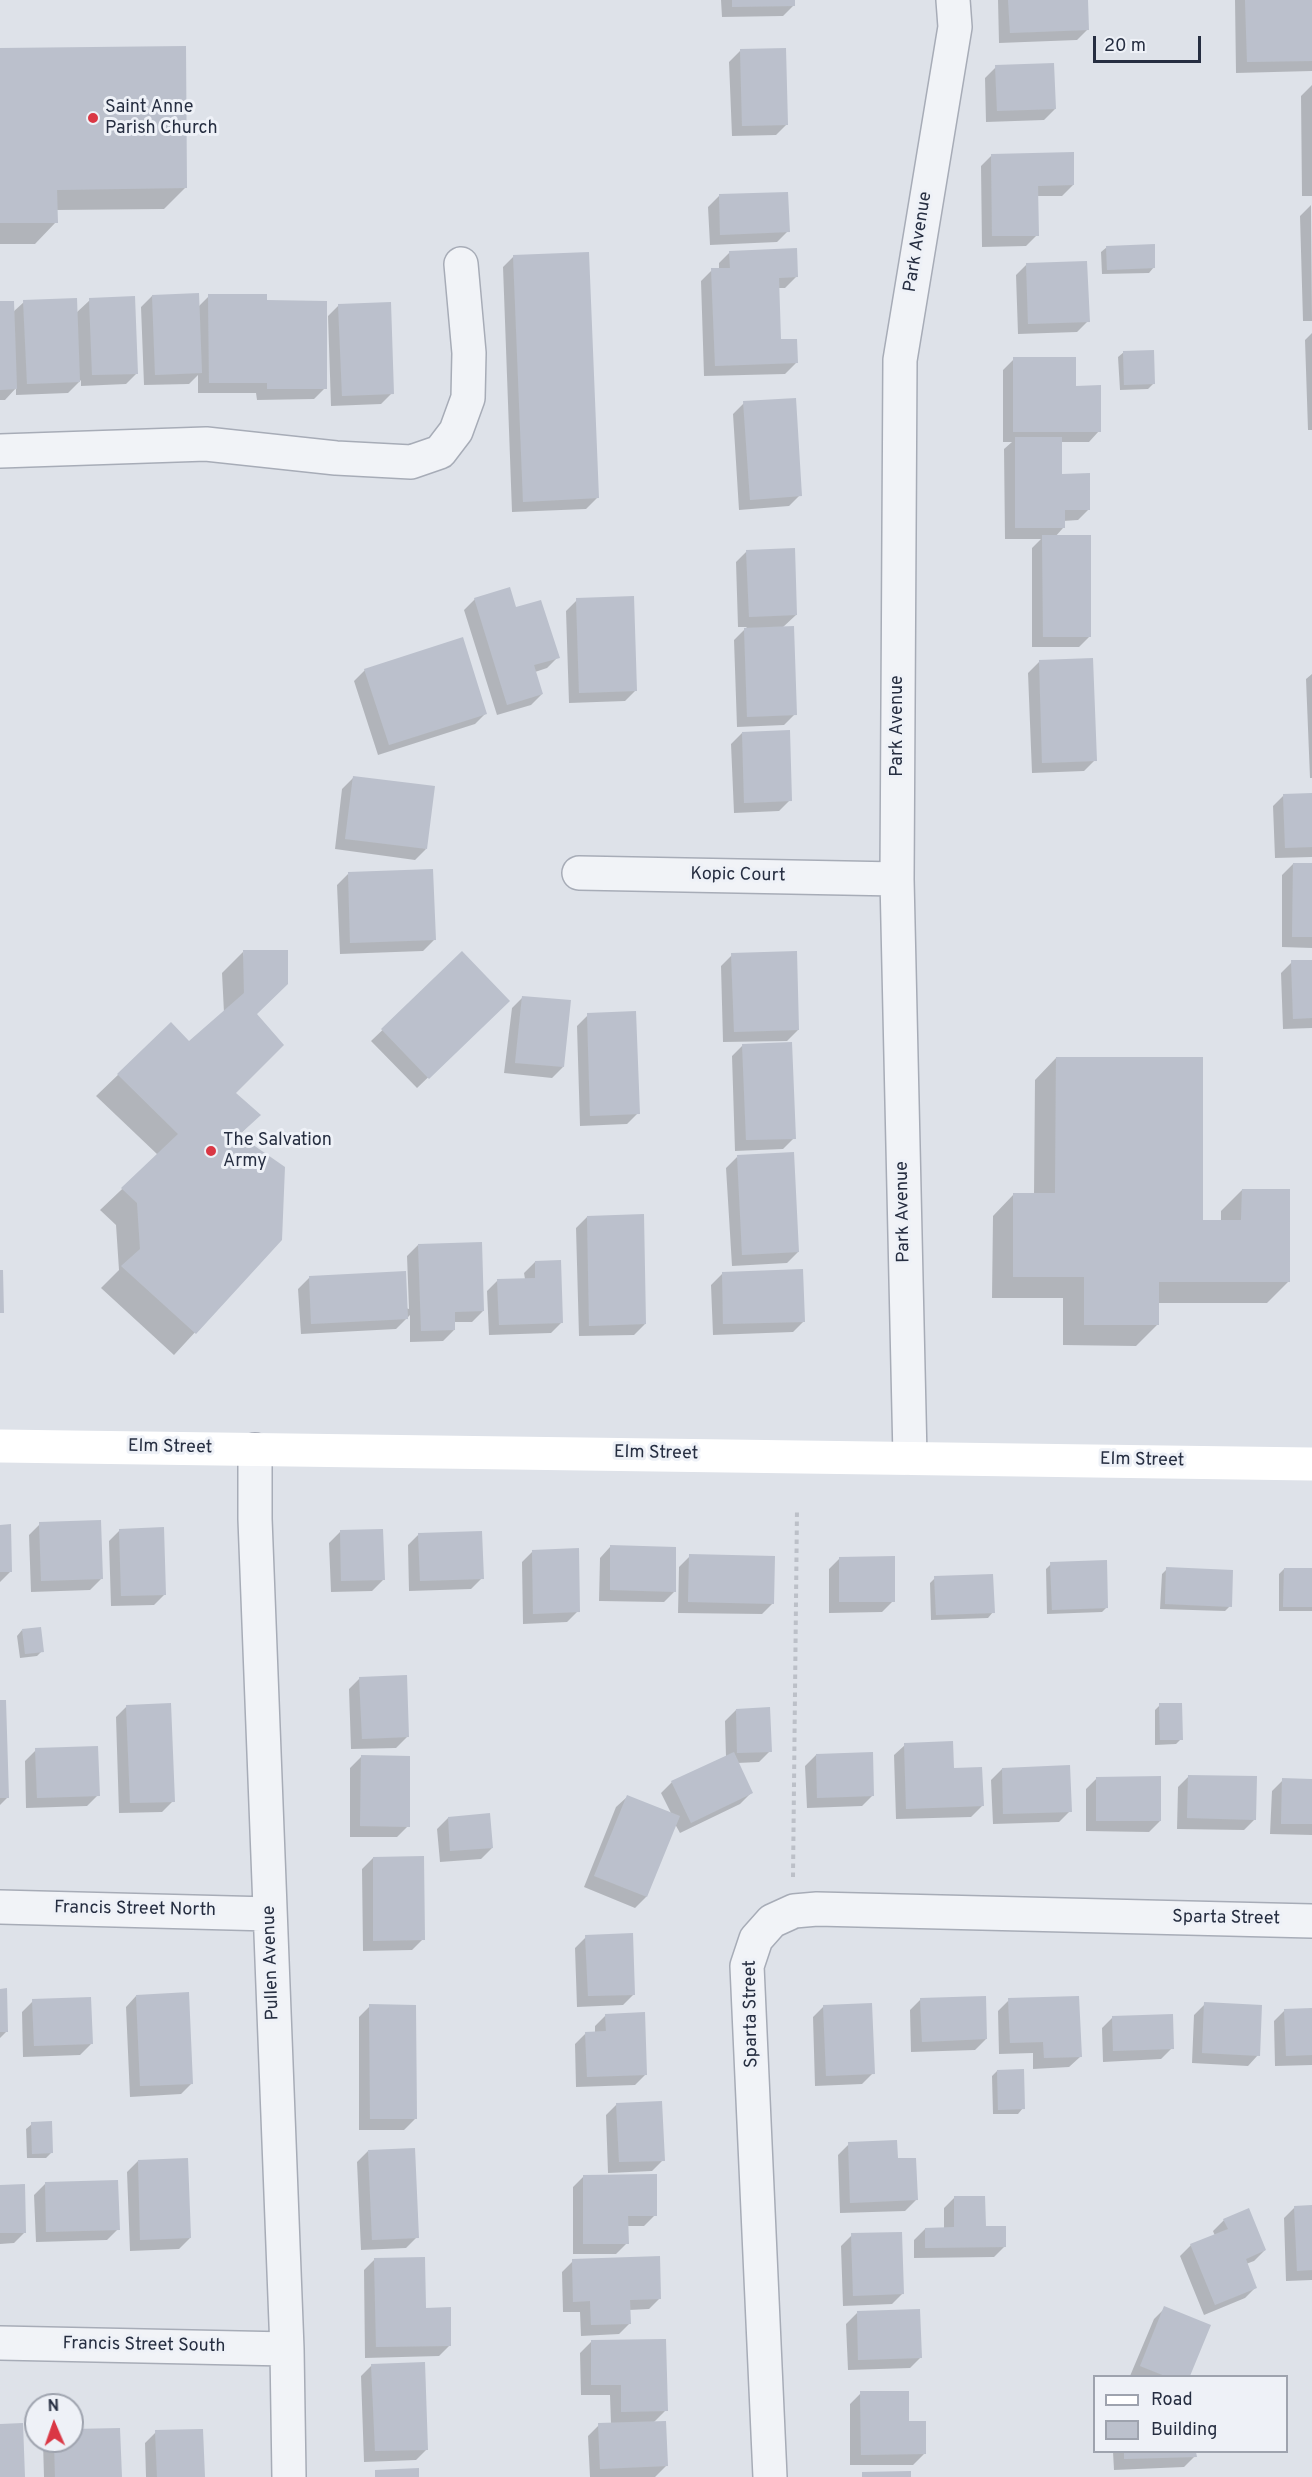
<!DOCTYPE html>
<style>
body{margin:0}
#map{position:relative;width:1312px;height:2477px;overflow:hidden;background:#dee2e9;font-family:Overpass,sans-serif}
canvas{display:block}
.legend{position:absolute;left:1093px;top:2375px;width:195px;height:78px;box-sizing:border-box;background:#eef1f7;border:2px solid #9ea3ae;margin:0;padding:8px 10px;list-style:none;font-size:18px;color:#262e41}
.legend li{display:flex;align-items:center;gap:12px;height:30px}
.legend b{width:30px;border:2px solid #9ea3ae}
.north{position:absolute;left:24px;top:2393px;width:60px;height:60px;box-sizing:border-box;background:#eef1f7;border:2px solid #9ea3ae;border-radius:50%;rotate:358deg;font-size:16px;font-weight:700;line-height:24px;text-align:center;color:#262e41}
.north::after{content:'';display:block;margin:auto;width:21px;height:27px;background:#da3744;clip-path:polygon(50% 0,100% 100%,50% 72%,0 100%)}
.scale{position:absolute;left:1093px;top:36px;width:108px;height:27px;box-sizing:border-box;border:3px solid #262e41;border-top:0;padding-left:8px;font-size:18px;line-height:21px;white-space:nowrap;color:#262e41;-webkit-text-stroke:4px #eef1f7;paint-order:stroke}
</style>
<div id="map">
<canvas width="1312" height="2477"></canvas>
<ul class="legend">
<li><b style="height:8px;background:#fff"></b>Road</li>
<li><b style="height:16px;background:#bbc0cc"></b>Building</li>
</ul>
<div class="north">N</div>
<div class="scale">20 m</div>
</div>
<script>
const context = document.querySelector('canvas').getContext('2d');
context.lineJoin = 'round';
function paint(path, color) { context.fillStyle = color; context.fill(path, 'evenodd'); }
const shape = rows => new Path2D(rows.map(r => 'M' + r).join(''));
function strokePath(path, color, width, dash) { context.strokeStyle = color; context.lineWidth = width; context.lineCap = dash ? 'butt' : 'round'; context.setLineDash(dash || []); context.stroke(path); }
function drawText(font, color, halo, rows, align = 'center') {
  context.font = font + ' Overpass,sans-serif'; context.lineWidth = 6; context.setLineDash([]); context.textBaseline = 'middle'; context.strokeStyle = halo; context.fillStyle = color; for (const [text, x, y, turn = 0] of rows) {
    context.save(); context.translate(x, y); context.rotate((+turn || 0) * Math.PI / 180); context.textAlign = isNaN(turn) ? turn : align; if (halo) context.strokeText(text, 0, 0); context.fillText(text, 0, 0); context.restore();
  }
}
paint(shape([
 [721,0,794,0,794,5,783,16,722,17],
 [998,0,1087,0,1088,29,1077,40,999,43],
 [1235,0,1312,0,1312,71,1236,73],
 [0,50,185,188,164,209,56,210,56,222,35,244,0,244],
 [740,51,787,124,776,135,732,136,729,62],
 [996,67,1055,109,1044,120,986,122,985,78],
 [1312,85,1312,196,1302,196,1301,96],
 [992,155,1073,185,1062,196,1037,196,1037,235,1026,246,982,247,981,166],
 [719,196,788,231,777,242,710,245,708,207],
 [1311,205,1312,321,1303,321,1300,216],
 [1107,247,1154,267,1149,273,1102,274,1101,252],
 [730,252,796,277,785,288,778,288,780,341,796,363,785,374,704,376,701,281,712,270,719,270,719,263],
 [514,256,597,498,586,509,512,512,503,267],
 [1027,264,1088,321,1077,332,1018,334,1016,275],
 [152,296,198,307,209,296,265,302,325,388,314,399,257,400,256,393,198,393,198,375,189,384,144,385,141,307],
 [90,300,137,373,126,384,81,386,81,380,68,393,16,395,16,388,5,400,0,400,0,303,13,312,24,302,76,313],
 [339,305,392,393,381,404,331,406,328,316],
 [1312,333,1312,430,1308,430,1305,340],
 [1124,352,1154,383,1148,389,1120,390,1118,357],
 [1014,359,1074,387,1099,431,1089,442,1060,442,1060,475,1089,509,1078,520,1063,521,1063,528,1055,537,1090,636,1079,647,1032,647,1032,548,1041,539,1005,539,1004,449,1012,442,1003,442,1003,370],
 [744,403,800,495,789,506,739,510,733,414],
 [747,551,796,615,782,628,795,714,784,725,737,727,734,640,747,627,738,627,736,562],
 [475,599,515,609,558,657,547,668,535,672,542,694,531,705,497,715,464,610],
 [577,600,636,690,625,701,569,703,566,611],
 [1039,662,1095,760,1084,771,1032,773,1028,673],
 [365,670,486,713,475,724,378,755,354,681],
 [1312,674,1312,778,1310,778,1306,679],
 [742,733,790,800,779,811,734,813,731,744],
 [353,778,426,849,415,860,335,849,342,789],
 [1312,794,1312,857,1275,858,1273,806,1284,795],
 [1293,864,1312,865,1312,948,1282,947,1282,875],
 [348,874,434,940,423,951,340,954,337,885],
 [243,952,256,1014,234,1093,259,1115,238,1136,281,1239,174,1355,101,1288,119,1270,116,1225,100,1210,158,1155,96,1096,171,1024,189,1044,224,1013,222,973],
 [462,954,508,1001,417,1088,371,1041],
 [732,955,798,1030,787,1041,723,1042,721,966],
 [1312,961,1312,1028,1283,1029,1281,973,1292,962],
 [523,997,563,1067,552,1078,504,1073,512,1008],
 [588,1015,638,1113,627,1124,580,1126,577,1026],
 [743,1045,794,1138,783,1149,735,1151,732,1056],
 [1056,1058,1201,1221,1221,1222,1221,1211,1242,1190,1288,1282,1267,1303,1158,1303,1158,1324,1136,1346,1063,1345,1063,1298,992,1298,993,1216,1014,1194,1034,1194,1035,1080],
 [737,1157,798,1252,787,1263,732,1266,726,1168],
 [587,1217,645,1324,634,1335,579,1336,576,1228],
 [418,1245,483,1311,472,1322,454,1322,454,1330,443,1341,410,1342,410,1315,396,1329,301,1334,298,1289,309,1278,409,1309,407,1256],
 [535,1262,562,1322,551,1333,489,1335,487,1291,498,1280,525,1279,524,1273],
 [722,1274,804,1321,793,1332,713,1335,711,1285],
 [40,1524,101,1579,90,1590,31,1592,29,1535],
 [0,1526,11,1571,0,1582],
 [120,1530,165,1594,154,1605,111,1606,109,1541],
 [340,1532,383,1580,372,1591,331,1592,329,1543],
 [419,1534,482,1578,471,1589,409,1591,408,1545],
 [610,1547,675,1591,664,1602,599,1601,600,1558],
 [533,1551,578,1611,567,1622,523,1624,522,1562],
 [690,1556,773,1603,762,1614,678,1613,679,1567],
 [840,1558,893,1601,882,1612,829,1613,829,1569],
 [1051,1564,1107,1607,1102,1612,1047,1614,1046,1569],
 [1167,1569,1230,1606,1225,1611,1160,1609,1162,1574],
 [1284,1569,1312,1569,1312,1611,1279,1611,1279,1574],
 [935,1578,993,1612,988,1618,931,1620,930,1583],
 [22,1630,42,1651,37,1656,20,1658,17,1636],
 [360,1678,407,1737,396,1748,351,1749,349,1689],
 [0,1702,8,1797,0,1805],
 [1160,1705,1181,1739,1176,1744,1155,1745,1155,1710],
 [127,1706,173,1801,162,1812,119,1813,116,1717],
 [736,1710,770,1751,759,1762,737,1763,751,1793,740,1804,680,1833,675,1824,646,1897,635,1908,584,1887,616,1807,627,1797,671,1813,661,1793,672,1782,726,1757,725,1721],
 [905,1745,952,1770,982,1806,971,1817,896,1819,894,1755],
 [36,1750,98,1795,87,1806,26,1808,25,1761],
 [816,1755,873,1795,862,1806,807,1808,805,1766],
 [361,1757,408,1826,397,1837,350,1837,350,1768],
 [1002,1769,1070,1811,1059,1822,993,1824,991,1780],
 [1189,1776,1255,1819,1244,1830,1177,1829,1178,1787],
 [1097,1778,1160,1821,1149,1832,1086,1831,1086,1789],
 [1283,1780,1312,1781,1312,1835,1270,1834,1272,1791],
 [448,1818,492,1848,481,1859,440,1862,437,1829],
 [373,1858,423,1939,412,1950,363,1951,362,1869],
 [586,1937,634,1994,623,2005,577,2007,575,1948],
 [0,1990,7,2031,0,2038],
 [136,1996,192,2083,181,2094,130,2097,126,2007],
 [921,1999,986,2039,975,2050,911,2052,910,2010],
 [1009,2000,1080,2057,1069,2067,1033,2069,1033,2053,999,2054,998,2011],
 [33,2001,91,2044,80,2055,23,2057,22,2012],
 [1205,2004,1258,2055,1248,2066,1192,2063,1194,2015],
 [370,2006,415,2119,404,2130,359,2130,359,2017],
 [824,2006,873,2073,862,2084,815,2086,813,2017],
 [1312,2009,1312,2065,1275,2066,1274,2021,1285,2010],
 [606,2015,646,2074,635,2085,576,2087,575,2044,586,2033,595,2033,595,2026],
 [1113,2017,1172,2048,1161,2059,1103,2062,1102,2028],
 [997,2071,1023,2108,1018,2114,993,2114,992,2076],
 [617,2104,663,2160,652,2171,608,2173,606,2115],
 [32,2124,51,2153,46,2158,27,2158,26,2129],
 [849,2144,896,2160,916,2200,905,2211,840,2213,838,2155],
 [368,2151,417,2237,406,2248,361,2250,357,2162],
 [138,2161,190,2238,179,2249,130,2251,127,2172],
 [584,2176,655,2215,644,2226,627,2226,627,2243,616,2254,573,2254,573,2187],
 [45,2184,118,2229,107,2240,36,2242,34,2195],
 [0,2186,25,2232,14,2243,0,2244],
 [955,2197,1005,2246,994,2257,914,2258,914,2240,925,2229,944,2229,944,2208],
 [1295,2207,1312,2207,1312,2280,1286,2281,1284,2218],
 [1224,2220,1265,2250,1254,2261,1246,2264,1256,2287,1245,2298,1204,2315,1180,2256,1191,2245,1215,2236,1213,2231],
 [852,2235,903,2293,892,2304,843,2306,841,2246],
 [375,2259,424,2309,450,2345,439,2356,365,2358,364,2270],
 [573,2261,660,2298,649,2309,629,2310,630,2323,619,2334,581,2336,580,2312,563,2312,562,2272],
 [1165,2308,1209,2326,1189,2376,1130,2376,1154,2319],
 [857,2313,921,2357,910,2368,848,2370,846,2324],
 [591,2342,666,2410,653,2423,666,2466,655,2477,590,2477,588,2436,599,2425,611,2424,610,2395,581,2395,580,2353],
 [372,2365,427,2449,416,2460,364,2462,361,2376],
 [861,2393,908,2423,924,2454,913,2465,850,2465,850,2404],
 [72,2431,121,2477,44,2477,43,2443,72,2441],
 [156,2432,203,2477,146,2477,145,2443],
 [1113,2452,1195,2452,1195,2456,1184,2467,1114,2470]
]), '#0003');
paint(shape([
 [732,0,795,0,795,6,732,7],
 [1008,0,1088,0,1089,30,1010,33],
 [1245,0,1312,0,1312,61,1247,62],
 [186,46,187,188,57,190,58,223,0,223,0,48],
 [786,48,788,125,742,126,740,49],
 [1054,63,1056,109,997,111,995,65],
 [1074,152,1074,185,1038,186,1039,236,992,236,991,154],
 [788,192,790,232,720,235,719,194],
 [1155,244,1155,268,1107,270,1106,246],
 [797,248,798,277,779,278,781,339,797,339,798,363,715,366,711,268,730,268,729,251],
 [589,252,599,498,523,502,513,255],
 [1087,261,1090,322,1028,324,1026,263],
 [199,293,202,373,155,375,152,295],
 [208,294,267,294,267,300,327,301,327,389,267,389,267,383,209,383],
 [135,296,138,374,92,375,89,298],
 [77,298,80,382,27,384,23,300],
 [0,301,14,301,17,389,0,390],
 [391,302,394,394,342,396,338,304],
 [1154,350,1155,384,1124,385,1123,351],
 [1013,357,1076,357,1076,386,1101,385,1101,432,1013,432],
 [796,398,802,496,750,500,743,401],
 [1015,437,1062,437,1062,474,1090,473,1090,510,1065,510,1065,528,1015,528],
 [1042,535,1091,535,1091,637,1043,637],
 [795,548,797,615,749,617,746,550],
 [510,587,516,607,541,600,560,658,534,665,543,694,507,705,474,598],
 [634,596,637,691,579,693,576,598],
 [794,626,797,715,747,717,744,628],
 [463,637,487,714,389,745,364,669],
 [1093,658,1097,761,1042,763,1039,660],
 [790,730,792,801,744,803,742,732],
 [353,776,435,786,427,849,345,839],
 [1312,793,1312,847,1285,848,1283,794],
 [1293,863,1312,863,1312,937,1292,937],
 [433,869,436,940,350,943,348,872],
 [243,950,288,950,288,984,257,1014,284,1045,236,1093,261,1115,239,1135,285,1167,282,1240,196,1334,121,1266,140,1249,137,1203,121,1188,178,1134,117,1074,171,1022,189,1041,244,993],
 [462,951,510,1001,429,1079,381,1029],
 [797,951,799,1030,734,1032,731,953],
 [1291,960,1312,960,1312,1018,1293,1019],
 [522,996,571,1000,564,1067,515,1063],
 [636,1011,640,1114,590,1116,587,1013],
 [792,1042,796,1139,746,1140,742,1044],
 [1056,1057,1203,1057,1203,1220,1241,1220,1242,1189,1290,1189,1290,1282,1159,1282,1159,1325,1084,1325,1084,1277,1013,1277,1013,1193,1055,1193],
 [794,1152,799,1252,742,1255,737,1155],
 [644,1214,646,1324,589,1326,587,1216],
 [482,1242,484,1311,455,1312,455,1330,421,1331,418,1244],
 [561,1260,563,1323,499,1325,497,1279,535,1278,535,1261],
 [803,1269,805,1322,723,1324,722,1272],
 [0,1270,3,1270,4,1313,0,1313],
 [406,1271,408,1319,311,1324,309,1276],
 [101,1520,103,1579,41,1581,39,1522],
 [11,1524,12,1572,0,1572,0,1525],
 [164,1527,166,1595,121,1596,119,1529],
 [383,1529,385,1580,341,1581,340,1530],
 [482,1531,484,1579,420,1581,418,1533],
 [610,1545,676,1547,676,1592,610,1590],
 [579,1548,580,1612,533,1614,532,1550],
 [689,1554,775,1556,774,1604,688,1602],
 [895,1556,895,1602,839,1602,839,1557],
 [1107,1560,1108,1608,1052,1610,1050,1562],
 [1166,1567,1233,1570,1232,1607,1165,1604],
 [1284,1568,1312,1568,1312,1607,1283,1607],
 [993,1574,995,1613,936,1615,934,1576],
 [41,1627,44,1652,25,1654,22,1629],
 [407,1675,409,1737,362,1739,359,1677],
 [0,1700,6,1700,9,1798,0,1798],
 [171,1703,175,1802,130,1803,126,1705],
 [1159,1703,1182,1703,1183,1740,1160,1740],
 [770,1707,772,1752,737,1753,736,1709],
 [953,1741,954,1768,982,1767,984,1806,906,1809,904,1743],
 [98,1746,100,1796,37,1798,35,1748],
 [734,1752,753,1793,691,1823,671,1781],
 [873,1752,874,1796,817,1798,816,1754],
 [361,1755,410,1756,410,1827,360,1826],
 [1070,1765,1072,1812,1003,1814,1002,1768],
 [1188,1775,1257,1776,1256,1820,1187,1818],
 [1161,1776,1161,1821,1096,1821,1096,1777],
 [1282,1778,1312,1779,1312,1824,1281,1824],
 [627,1795,680,1816,647,1897,594,1876],
 [490,1813,493,1848,450,1851,448,1817],
 [424,1856,425,1940,373,1941,373,1857],
 [633,1933,635,1995,588,1996,585,1935],
 [7,1988,8,2032,0,2032,0,1989],
 [189,1992,193,2084,140,2086,136,1995],
 [986,1996,987,2039,922,2042,920,1998],
 [1079,1996,1082,2057,1044,2058,1043,2042,1010,2043,1008,1998],
 [91,1997,93,2044,34,2046,32,1999],
 [1204,2002,1262,2005,1260,2056,1202,2053],
 [872,2003,875,2074,826,2076,823,2005],
 [369,2004,416,2005,417,2119,370,2119],
 [1312,2008,1312,2055,1286,2056,1284,2009],
 [645,2012,647,2075,587,2077,585,2032,606,2031,605,2014],
 [1173,2014,1174,2049,1113,2051,1112,2016],
 [1024,2069,1025,2109,998,2110,997,2070],
 [662,2101,665,2161,619,2162,616,2103],
 [52,2121,53,2153,32,2154,31,2122],
 [897,2140,898,2158,916,2158,918,2200,850,2203,848,2142],
 [415,2148,419,2238,372,2240,368,2150],
 [188,2158,191,2238,140,2240,138,2160],
 [657,2174,657,2216,628,2216,629,2244,583,2244,583,2175],
 [118,2180,120,2230,46,2232,45,2182],
 [25,2184,26,2233,0,2233,0,2185],
 [954,2196,985,2196,986,2226,1006,2226,1006,2247,925,2248,925,2228,954,2227],
 [1312,2205,1312,2270,1297,2271,1294,2206],
 [1249,2208,1266,2250,1246,2259,1257,2288,1215,2305,1190,2244,1228,2229,1223,2219],
 [902,2232,904,2294,853,2296,851,2233],
 [660,2256,661,2299,630,2300,631,2324,591,2325,590,2301,573,2302,572,2259],
 [425,2257,426,2308,451,2307,451,2346,376,2347,374,2258],
 [1164,2306,1211,2325,1190,2376,1165,2376,1140,2366],
 [920,2309,922,2358,858,2360,857,2311],
 [666,2339,668,2411,621,2412,621,2385,591,2385,591,2340],
 [425,2362,428,2450,375,2451,371,2364],
 [860,2391,909,2391,909,2421,926,2421,926,2454,861,2455],
 [666,2421,668,2466,600,2469,598,2423],
 [23,2423,25,2477,0,2477,0,2424],
 [120,2428,122,2477,55,2477,54,2441,72,2441,72,2429],
 [203,2429,205,2477,157,2477,155,2430],
 [1124,2452,1196,2452,1197,2457,1124,2459],
 [419,2468,419,2477,375,2477,375,2470],
 [911,2471,911,2477,862,2477,862,2472]
]), '#bbc0cc');
const street = shape([
 [0,451,206,444,336,458,411,462,440,452,456,431,468,398,469,353,461,264],
 [579,873,897,879],
 [255,1450,255,1519,287,2349,289,2477],
 [910,1457,897,879,900,360,955,27,953,0],
 [0,1907,270,1914],
 [0,2343,287,2349],
 [770,2477,747,1966,756,1939,772,1921,794,1911,817,1909,1312,1921]
]);
strokePath(street, '#a7acb7', 36);
strokePath(shape([
 [793,1877,797,1509]
]), '#bcc0c8', 4, [4.5, 4.5]);
strokePath(street, '#f1f3f7', 33);
strokePath(shape([
 [0,1446,1312,1464]
]), '#fff', 33);
for (const [x, y, r, color] of [
 [93,118,6,"#da3744"],
 [211,1151,6,"#da3744"]
]) { const dot = new Path2D(); dot.arc(x, y, r, 0, 2 * Math.PI); context.fillStyle = color; context.fill(dot); strokePath(dot, '#eef1f7', 2); }
drawText('18px', '#262e41', '#eef1f7', [
 ["Saint Anne",105,108],
 ["Parish Church",105,129],
 ["The Salvation",223,1141],
 ["Army",223,1162]
], 'left');
drawText('18px', '#262e41', '#eef1f7', [
 ["Park Avenue",919,242,-81],
 ["Park Avenue",898,726,-90],
 ["Kopic Court",738,876,1],
 ["Park Avenue",904,1212,-91],
 ["Elm Street",170,1448,1],
 ["Elm Street",656,1454,1],
 ["Elm Street",1142,1461,1],
 ["Francis Street North",135,1910,1],
 ["Sparta Street",1226,1919,1],
 ["Pullen Avenue",272,1963,-92],
 ["Sparta Street",752,2014,-91],
 ["Francis Street South",144,2346,1]
]);
</script>
